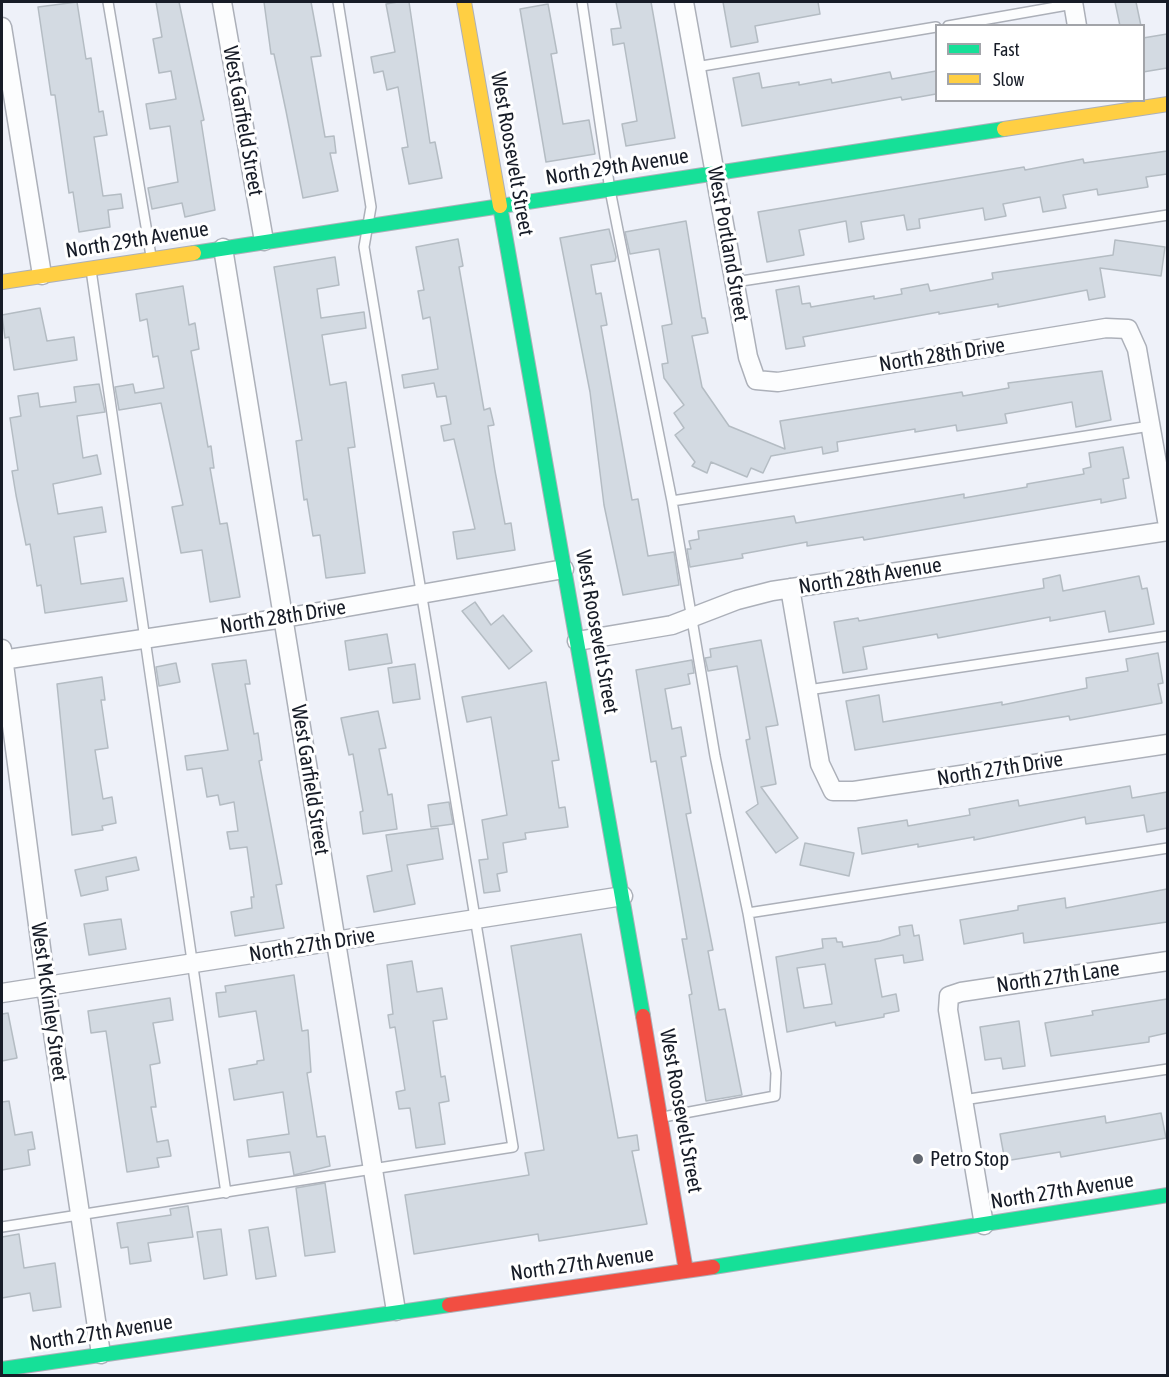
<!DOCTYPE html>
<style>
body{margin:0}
#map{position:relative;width:1169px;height:1377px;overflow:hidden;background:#eef1f9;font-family:"Asap Condensed",sans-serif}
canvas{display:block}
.frame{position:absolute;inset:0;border:3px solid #171c27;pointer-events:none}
.legend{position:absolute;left:935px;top:24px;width:210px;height:78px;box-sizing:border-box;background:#fff;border:2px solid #a2a4a9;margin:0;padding:8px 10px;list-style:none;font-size:18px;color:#171c27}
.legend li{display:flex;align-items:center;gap:12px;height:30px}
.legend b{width:30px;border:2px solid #a2a4a9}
</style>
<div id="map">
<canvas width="1169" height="1377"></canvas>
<div class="frame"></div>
<ul class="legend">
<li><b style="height:8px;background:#16e098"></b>Fast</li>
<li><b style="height:8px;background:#ffcf43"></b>Slow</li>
</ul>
</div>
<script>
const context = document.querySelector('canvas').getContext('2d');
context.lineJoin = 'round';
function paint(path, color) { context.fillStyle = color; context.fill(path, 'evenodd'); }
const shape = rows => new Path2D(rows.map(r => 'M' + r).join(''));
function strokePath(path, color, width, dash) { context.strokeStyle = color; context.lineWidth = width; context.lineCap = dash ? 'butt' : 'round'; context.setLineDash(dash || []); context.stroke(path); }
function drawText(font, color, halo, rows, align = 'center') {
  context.font = font + ' "Asap Condensed",sans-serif'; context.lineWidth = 6; context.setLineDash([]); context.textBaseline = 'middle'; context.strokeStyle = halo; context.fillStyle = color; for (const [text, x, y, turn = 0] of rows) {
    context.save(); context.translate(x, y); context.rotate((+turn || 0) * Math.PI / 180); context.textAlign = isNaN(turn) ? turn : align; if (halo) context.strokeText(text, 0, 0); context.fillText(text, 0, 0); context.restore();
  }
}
const building = shape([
 [77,2,86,59,91,58,99,112,103,111,107,135,94,137,103,196,121,194,123,208,108,210,110,227,79,232,73,192,69,193,55,95,51,95,38,7,77,2],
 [156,2,179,2,204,120,201,121,215,210,185,217,182,203,152,209,148,188,178,182,170,126,150,129,146,104,176,99,171,71,159,73,153,39,162,37,156,2],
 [264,2,311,2,321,56,311,57,325,137,334,136,336,153,330,153,338,191,303,198,286,111,274,54,271,54,264,2],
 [398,2,409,2,430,143,435,142,442,178,409,184,402,148,408,147,398,87,387,90,383,71,374,73,371,57,395,52,386,4,398,2],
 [616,2,651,2,675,138,626,146,622,124,637,121,624,43,613,45,611,29,621,28,616,2],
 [723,2,818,2,820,14,755,26,758,42,731,47,723,2],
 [1115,2,1136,2,1141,26,1120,26,1115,2],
 [548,4,557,53,551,54,563,124,589,120,595,154,546,162,520,9,548,4],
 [1167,34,1167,68,1143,72,1143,38,1167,34],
 [936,71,936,94,902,100,901,97,742,126,733,78,759,73,762,88,799,82,799,85,831,79,832,83,890,72,892,79,936,71],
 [1167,151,1167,174,1146,177,1148,187,1098,195,1097,189,1063,195,1066,208,1043,212,1040,197,1003,204,1006,216,985,220,983,208,919,219,920,228,907,230,904,215,861,222,864,239,849,242,846,221,799,230,804,255,767,262,758,212,1024,167,1025,170,1083,159,1084,163,1167,151],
 [686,221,702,318,705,318,708,333,692,336,702,387,729,426,785,449,780,421,962,392,963,396,1009,388,1008,383,1102,371,1111,420,1076,427,1072,402,1005,414,1007,423,957,431,956,425,915,432,915,429,837,442,838,451,823,454,822,447,771,456,763,473,751,468,747,477,711,462,707,473,692,466,695,462,675,435,684,428,674,413,684,405,664,378,662,364,668,363,662,326,672,324,659,249,630,254,625,232,686,221],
 [609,229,616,257,615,261,591,265,596,294,601,293,607,325,601,326,632,500,638,499,648,556,674,552,679,585,623,595,604,505,590,392,560,238,609,229],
 [458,239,463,266,459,267,484,410,490,408,494,425,488,426,495,471,505,524,511,523,515,550,457,559,453,532,475,529,454,439,444,441,441,426,451,424,446,396,437,397,434,383,404,388,402,375,438,369,430,317,423,319,418,291,424,290,416,247,458,239],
 [1115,240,1165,247,1161,276,1100,268,1105,297,1089,300,1087,290,998,307,998,304,939,314,939,312,803,337,805,346,786,349,776,290,799,286,802,304,810,303,811,307,874,296,874,299,902,294,901,289,928,284,930,291,993,279,992,273,1113,255,1115,240],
 [335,257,339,285,317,289,321,318,364,312,366,328,322,335,330,385,346,382,355,447,348,448,365,573,326,578,320,535,313,536,307,499,304,500,296,441,302,440,274,267,335,257],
 [183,286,189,325,195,323,199,349,191,351,208,447,211,446,214,468,210,468,220,524,227,523,240,597,210,602,202,550,181,553,172,507,183,505,161,403,119,410,115,387,133,384,135,393,164,388,158,356,153,357,147,319,140,321,136,294,183,286],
 [40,308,47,341,74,337,77,360,14,370,9,337,5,338,2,315,40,308],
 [99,384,105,412,77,416,83,458,97,455,101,474,53,484,58,514,102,507,106,532,74,537,81,584,123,578,127,601,45,613,41,585,37,586,30,544,26,545,16,495,12,471,18,470,10,418,21,416,18,396,38,393,40,407,76,402,74,387,99,384],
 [1123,447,1129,478,1123,479,1126,498,1101,503,1101,499,864,540,863,537,807,546,807,542,742,554,743,558,690,567,687,549,691,549,689,541,699,539,698,531,794,516,796,523,964,494,964,498,1027,487,1027,484,1084,474,1083,469,1091,467,1089,453,1123,447],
 [1060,575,1063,591,1139,576,1142,589,1147,588,1154,624,1109,632,1105,611,1050,621,1050,617,938,638,937,634,863,647,867,669,843,673,834,622,858,618,859,621,1044,588,1043,579,1060,575],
 [475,602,491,625,503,615,532,651,509,669,462,611,475,602],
 [387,634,392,663,349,670,345,641,387,634],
 [761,640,778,725,766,727,776,784,761,787,798,838,776,853,746,812,758,804,746,740,750,739,737,666,708,671,705,658,711,657,710,649,761,640],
 [1158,653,1163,683,1158,684,1162,703,1070,720,1069,716,855,750,846,701,879,695,883,722,1002,702,1002,705,1087,688,1086,678,1128,671,1126,659,1158,653],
 [246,660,250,684,245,684,254,734,258,733,262,760,259,761,282,884,276,885,284,928,235,936,231,912,252,908,251,897,254,897,247,847,230,849,227,832,238,831,234,802,220,805,218,795,207,797,202,768,187,770,185,756,228,750,212,664,246,660],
 [692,660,694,673,688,674,690,684,665,689,672,729,681,727,686,756,681,757,691,813,686,814,713,950,708,951,719,1010,725,1009,742,1095,706,1101,689,995,692,994,682,939,687,939,656,761,651,762,636,670,692,660],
 [176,663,180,682,159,686,156,667,176,663],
 [415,664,420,699,393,703,388,668,415,664],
 [102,677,105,700,101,700,108,748,95,750,103,799,112,797,116,823,102,826,103,830,72,835,57,684,102,677],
 [546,682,559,760,552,761,559,808,565,807,568,827,525,833,526,839,503,843,507,872,497,874,500,891,484,893,479,860,488,859,482,820,507,815,491,717,467,722,462,697,546,682],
 [378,711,386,748,379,749,388,795,392,794,397,829,363,834,360,812,363,811,353,754,349,755,341,718,378,711],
 [1130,786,1132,798,1167,792,1167,828,1147,832,1144,815,1086,824,1085,817,974,840,974,837,918,847,918,844,862,854,858,828,907,820,908,826,970,815,969,809,1018,800,1019,806,1130,786],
 [449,802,453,824,431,827,428,805,449,802],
 [438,828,443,859,407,865,415,904,374,912,367,876,392,871,386,835,438,828],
 [805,843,854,853,849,876,800,865,805,843],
 [136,857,139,870,106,877,108,890,81,896,75,870,136,857],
 [1167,889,1167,922,1024,943,1023,933,964,944,960,920,1018,910,1018,906,1065,898,1066,908,1167,889],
 [121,919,126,949,89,955,84,924,121,919],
 [912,925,914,936,919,935,923,960,904,963,903,955,875,959,882,997,896,994,899,1011,884,1014,884,1017,836,1026,835,1022,787,1032,776,957,823,948,822,939,836,938,837,942,842,942,843,947,880,941,900,935,899,927,912,925],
 [825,964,832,1004,804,1008,797,968,825,964],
 [581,934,618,1138,637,1135,639,1150,632,1151,647,1224,539,1241,538,1234,414,1254,405,1195,529,1175,525,1153,544,1150,511,946,581,934],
 [412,961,417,992,442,988,447,1019,433,1021,441,1077,445,1076,449,1101,439,1103,445,1144,416,1148,410,1108,399,1109,396,1092,405,1090,395,1027,390,1028,388,1015,393,1014,387,965,412,961],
 [294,975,302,1031,308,1030,311,1072,307,1073,317,1137,325,1136,330,1166,294,1175,290,1152,249,1157,247,1140,289,1134,283,1092,234,1100,229,1069,257,1064,257,1061,264,1060,256,1011,219,1017,216,993,226,992,225,986,294,975],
 [170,998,173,1020,153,1023,160,1063,150,1065,156,1107,151,1107,157,1142,168,1140,171,1156,157,1158,159,1167,127,1172,106,1031,91,1033,88,1011,170,998],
 [1167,999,1167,1033,1149,1037,1149,1042,1051,1056,1045,1023,1093,1015,1092,1011,1167,999],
 [8,1013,17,1058,2,1061,2,1014,8,1013],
 [1019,1021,1025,1066,1003,1069,1001,1058,985,1060,980,1027,1019,1021],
 [9,1101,15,1135,32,1132,35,1149,28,1150,30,1165,2,1170,2,1102,9,1101],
 [1161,1113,1166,1138,1061,1157,1060,1152,1005,1161,1000,1134,1105,1116,1106,1123,1161,1113],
 [325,1183,335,1252,305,1256,296,1188,325,1183],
 [188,1206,193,1237,148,1243,151,1261,130,1264,128,1247,121,1248,117,1223,171,1215,170,1209,188,1206],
 [268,1227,276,1276,256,1279,249,1230,268,1227],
 [221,1229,227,1275,204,1279,197,1232,221,1229],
 [19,1234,24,1268,55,1263,61,1307,33,1311,30,1293,2,1298,2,1237,19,1234]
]);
paint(building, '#d3dae2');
strokePath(building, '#b4bcc3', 1.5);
const lane = shape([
 [108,2,151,256],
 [582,2,610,190,672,501,715,756,748,913,776,1073,775,1096,663,1117],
 [948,26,1073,4],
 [696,67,936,27],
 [91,270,226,1193],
 [735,282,1168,215],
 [672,501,1150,426],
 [808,690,1168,636],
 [748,913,1168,848],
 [963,1100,1168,1069],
 [2,1227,513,1147,364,247,371,207,338,2]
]);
const street = shape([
 [222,2,264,241],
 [684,2,748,357,756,380,778,382,1106,328,1128,329,1137,349,1168,526],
 [1073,2,1077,26],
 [2,27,42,275],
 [223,248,396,1311],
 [790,588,820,764,833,791,854,791,1168,744],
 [577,641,672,625,737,600,772,591,1168,531],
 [2,649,46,986,101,1354],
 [2,660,284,618,564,569],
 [2,993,623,896],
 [984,1225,948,1010,949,996,961,992,1168,961]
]);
const fast = shape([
 [500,206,643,1016],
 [194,253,1004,129],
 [713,1267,1168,1195],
 [2,1369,449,1305]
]);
const slow = shape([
 [464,2,500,206],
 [1004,129,1168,104],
 [2,282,194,253]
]);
const jam = shape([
 [643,1016,686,1271],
 [449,1305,713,1267]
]);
strokePath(lane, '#acb0b9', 12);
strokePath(street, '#acb0b9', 21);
strokePath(fast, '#acb0b9', 16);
strokePath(slow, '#acb0b9', 16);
strokePath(jam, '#acb0b9', 16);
strokePath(lane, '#fcfdfe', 9);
strokePath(street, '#fcfdfe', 18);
strokePath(fast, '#16e098', 14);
strokePath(slow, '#ffcf43', 14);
strokePath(jam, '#f24e42', 14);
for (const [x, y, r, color] of [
 [918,1159,6,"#626770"]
]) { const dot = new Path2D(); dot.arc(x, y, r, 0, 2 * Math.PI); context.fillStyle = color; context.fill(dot); strokePath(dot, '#fff', 2); }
drawText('21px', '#171c27', '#fff', [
 ["West Garfield Street",243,121,80],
 ["West Roosevelt Street",512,154,80],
 ["North 29th Avenue",617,167,-9],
 ["North 29th Avenue",137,240,-9],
 ["West Portland Street",728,244,80],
 ["North 28th Drive",942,355,-9],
 ["North 28th Avenue",870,576,-9],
 ["North 28th Drive",283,617,-9],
 ["West Roosevelt Street",597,632,80],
 ["North 27th Drive",1000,769,-9],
 ["West Garfield Street",310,780,81],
 ["North 27th Drive",312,945,-9],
 ["North 27th Lane",1058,977,-8],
 ["West McKinley Street",49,1002,82],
 ["West Roosevelt Street",681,1111,80],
 ["North 27th Avenue",1062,1191,-9],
 ["North 27th Avenue",582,1264,-8],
 ["North 27th Avenue",101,1333,-9]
]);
drawText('21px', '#171c27', '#fff', [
 ["Petro Stop",930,1159]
], 'left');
</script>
